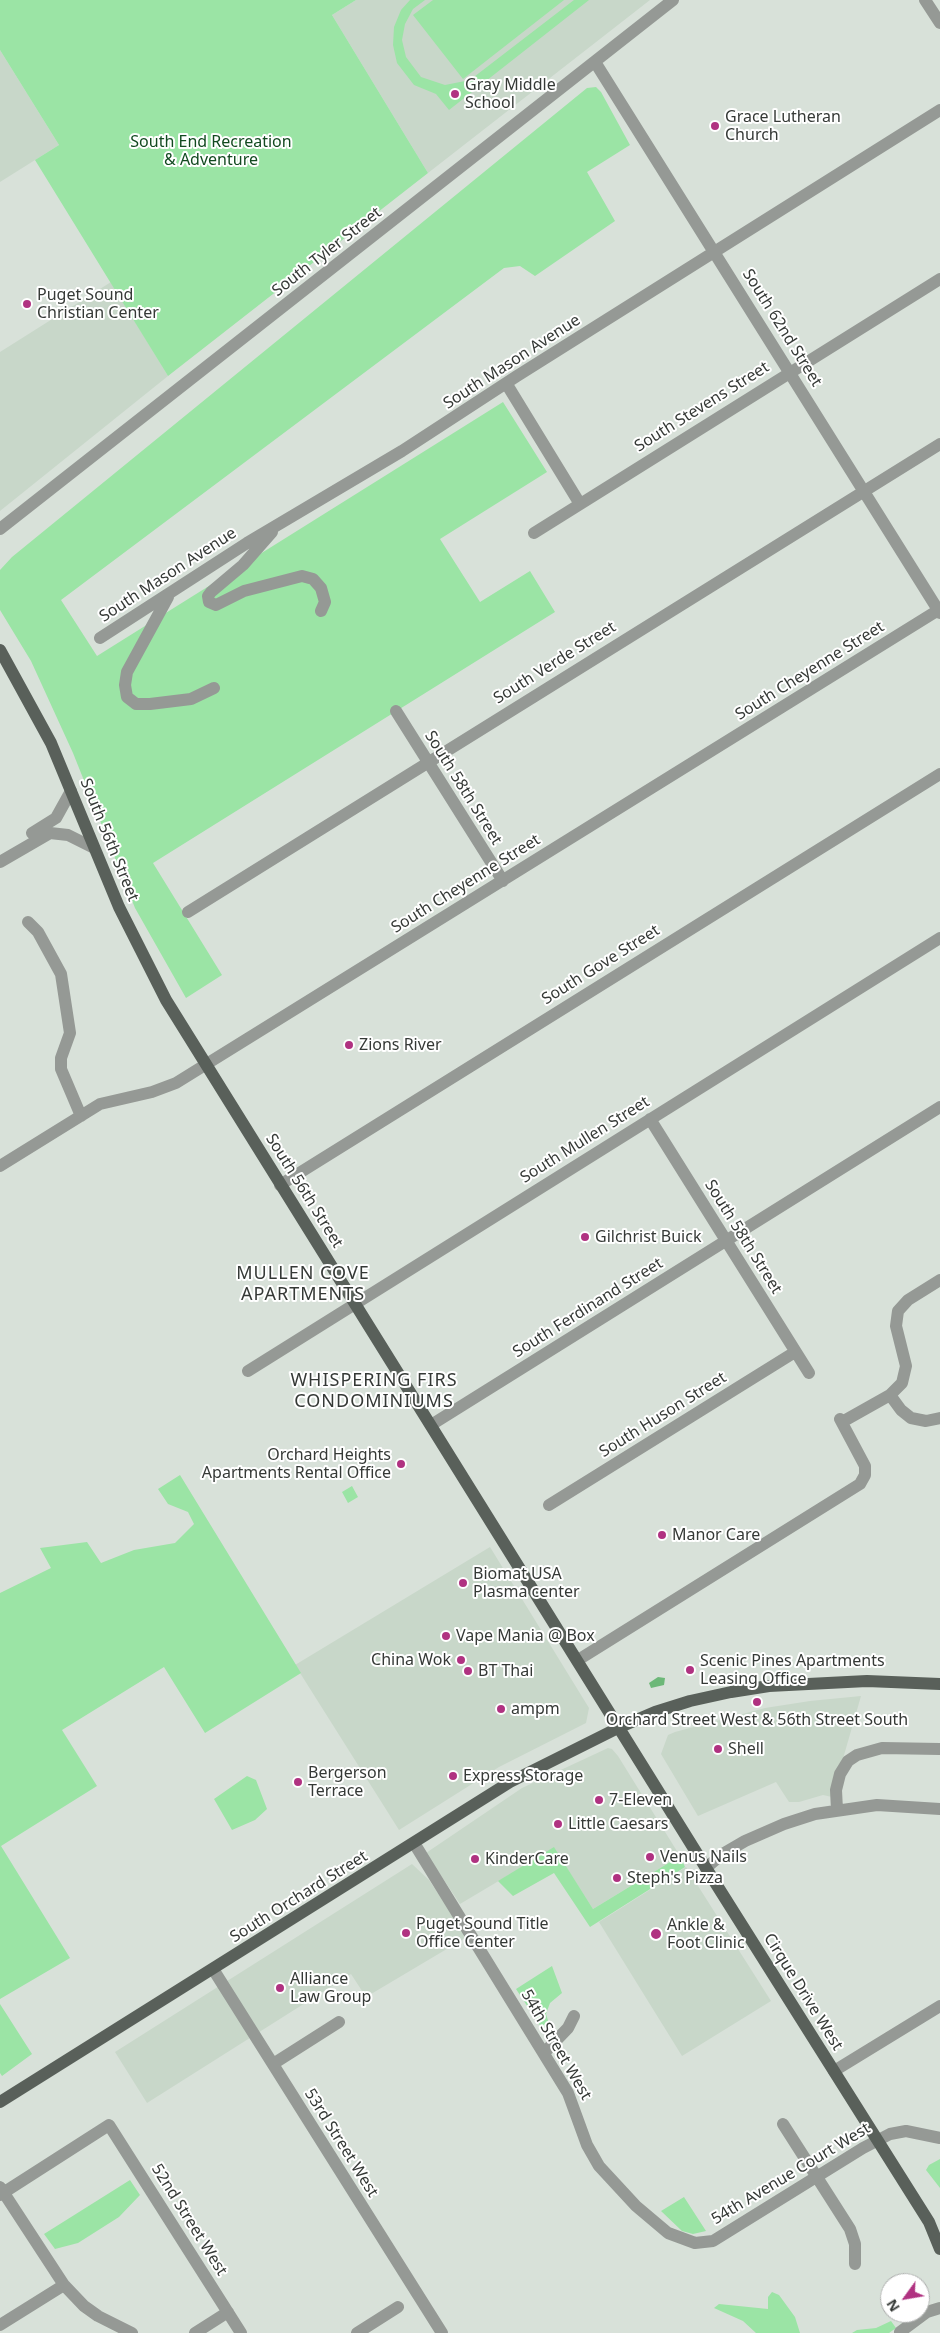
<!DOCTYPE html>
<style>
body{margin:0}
#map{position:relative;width:940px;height:2333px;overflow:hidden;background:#d8e1d9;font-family:"Noto Sans",sans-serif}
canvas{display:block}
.north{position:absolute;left:880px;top:2273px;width:50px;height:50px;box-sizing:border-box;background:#fff;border:1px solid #aeb0af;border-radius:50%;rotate:238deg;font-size:14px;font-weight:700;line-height:20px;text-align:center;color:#353936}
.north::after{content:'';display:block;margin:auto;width:18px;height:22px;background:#b03281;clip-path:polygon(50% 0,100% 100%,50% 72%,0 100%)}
</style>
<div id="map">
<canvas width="940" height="2333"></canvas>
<div class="north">N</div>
</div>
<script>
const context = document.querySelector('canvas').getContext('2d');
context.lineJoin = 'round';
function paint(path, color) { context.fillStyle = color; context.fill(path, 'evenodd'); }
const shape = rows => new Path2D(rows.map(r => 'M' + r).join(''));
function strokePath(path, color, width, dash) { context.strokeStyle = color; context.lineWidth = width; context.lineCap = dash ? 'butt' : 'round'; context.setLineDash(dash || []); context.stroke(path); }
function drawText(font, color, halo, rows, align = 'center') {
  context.font = font + ' "Noto Sans",sans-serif'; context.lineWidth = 4; context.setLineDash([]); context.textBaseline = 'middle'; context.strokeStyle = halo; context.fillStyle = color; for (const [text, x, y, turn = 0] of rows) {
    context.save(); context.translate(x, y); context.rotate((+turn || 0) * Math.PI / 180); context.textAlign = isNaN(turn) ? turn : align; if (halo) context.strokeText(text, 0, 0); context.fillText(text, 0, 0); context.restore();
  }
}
paint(shape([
 [356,0,650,0,428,173,332,15],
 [0,50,59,145,0,182],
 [111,282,168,376,0,511,0,352],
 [490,1547,589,1708,586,1723,499,1767,399,1830,295,1665],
 [861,1696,832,1797,823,1795,799,1802,789,1802,776,1782,698,1816,661,1754,668,1735,675,1732,765,1708,810,1701],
 [608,1748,612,1749,618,1756,680,1856,593,1909,554,1848,460,1904,426,1853,522,1788],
 [412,1864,429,1880,467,1937,366,1997,351,1974,147,2103,115,2052],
 [686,1867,771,2001,682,2056,599,1922]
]), '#c8d7c9');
paint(shape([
 [0,0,356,0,332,15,428,173,168,376,35,160,59,145,0,50],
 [410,0,425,0,413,9,405,24,402,40,406,57,421,77,445,85,470,80,574,0,589,0,449,110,436,94,414,85,397,63,393,45,394,27,401,10],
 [433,0,564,0,463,79,413,15],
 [596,87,601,92,630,145,587,172,615,221,535,276,520,266,504,268,61,600,97,656,503,402,547,472,440,539,480,602,530,571,555,612,153,863,222,975,186,998,135,908,73,753,31,661,0,610,0,570,12,557,587,88],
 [180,1475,301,1673,205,1733,164,1667,62,1730,97,1786,1,1846,70,1958,0,1999,0,1593,51,1568,40,1548,87,1542,101,1563,134,1550,175,1543,194,1524,188,1512,168,1504,158,1489],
 [352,1486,358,1497,348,1503,342,1492],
 [247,1776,256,1780,267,1809,255,1820,232,1830,214,1799],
 [554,1847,593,1909,680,1856,685,1867,590,1927,554,1873,513,1896,498,1881],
 [552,1966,562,1993,550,2003,546,2014,551,2030,545,2033,516,1989],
 [0,2004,32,2054,2,2076,0,2073],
 [940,2159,940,2188,926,2170,929,2165],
 [130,2180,140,2195,119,2217,78,2243,55,2249,44,2234],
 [684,2197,706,2231,693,2234,682,2231,661,2211],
 [772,2292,779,2295,795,2317,800,2333,756,2333,743,2321,714,2308,719,2304,768,2309,768,2297],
 [891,2321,896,2328,889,2333,852,2333,857,2330,876,2328]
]), '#9be4a5');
paint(shape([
 [658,1677,665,1678,664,1685,651,1688,649,1683]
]), '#6cb878');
strokePath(shape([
 [925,0,940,23],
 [595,62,940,613],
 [506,383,580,504],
 [0,529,673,0],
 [272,532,243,565,211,592,208,596,209,602,216,605,244,591,302,576,313,579,321,588,325,602,321,611],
 [534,533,940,279],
 [168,597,127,672,125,685,127,697,136,704,150,704,191,699,214,688],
 [100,638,247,543,402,451,517,376,940,110],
 [396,711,503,881],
 [32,833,56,818,71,791],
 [0,862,50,833,68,835,94,848],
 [188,912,940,444],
 [28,922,38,932,61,974,70,1033,61,1058,61,1069,81,1116],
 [650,1119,809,1373],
 [0,1166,100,1104,152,1092,176,1083,940,609],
 [280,1185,940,774],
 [248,1371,940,938],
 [890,1395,901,1410,911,1418,926,1421,940,1418],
 [842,1422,890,1395,902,1383,906,1366,896,1326,898,1311,908,1300,940,1280],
 [431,1425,940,1107],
 [549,1505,795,1352],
 [578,1660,860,1484,865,1475,865,1466,840,1419],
 [837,1810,836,1790,840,1774,848,1761,857,1755,882,1748,940,1749],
 [414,1843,568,2093,587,2145,599,2166,636,2206,668,2233,695,2243,713,2241,863,2148,890,2134,906,2131,940,2138],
 [706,1868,721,1855,745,1841,784,1824,815,1814,877,1805,940,1809],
 [213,1969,442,2333],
 [544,2053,568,2028,574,2016],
 [273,2064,339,2022],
 [834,2071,940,2006],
 [783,2124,850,2229,855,2244,855,2264],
 [0,2187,64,2285,84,2306,98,2316,132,2333],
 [0,2195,109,2125,241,2333],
 [0,2325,64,2285],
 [900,2332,927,2312,940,2308],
 [195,2333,228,2312],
 [357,2333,398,2307]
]), '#959995', 12);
strokePath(shape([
 [0,650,51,743,119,907,166,1000,706,1868,929,2222,940,2249],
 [0,2102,510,1782,620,1727,655,1712,690,1701,731,1692,769,1686,867,1681,940,1684]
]), '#59605a', 12);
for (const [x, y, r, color] of [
 [455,94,5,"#b03281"],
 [715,126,5,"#b03281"],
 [27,304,5,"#b03281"],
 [349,1045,5,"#b03281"],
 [585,1237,5,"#b03281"],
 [401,1464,5,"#b03281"],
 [662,1535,5,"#b03281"],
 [463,1583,5,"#b03281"],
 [446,1636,5,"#b03281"],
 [461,1660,5,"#b03281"],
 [690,1670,5,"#b03281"],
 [468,1671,5,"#b03281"],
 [757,1702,5,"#b03281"],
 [501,1709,5,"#b03281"],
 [718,1749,5,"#b03281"],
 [453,1776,5,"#b03281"],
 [298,1782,5,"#b03281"],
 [599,1800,5,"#b03281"],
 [558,1824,5,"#b03281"],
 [650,1857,5,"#b03281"],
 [475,1859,5,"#b03281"],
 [617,1878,5,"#b03281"],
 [406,1933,5,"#b03281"],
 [656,1934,6,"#b03281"],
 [280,1988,5,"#b03281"]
]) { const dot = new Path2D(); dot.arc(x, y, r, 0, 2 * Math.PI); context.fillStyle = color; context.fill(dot); strokePath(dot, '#fff', 2); }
drawText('16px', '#353936', '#fff', [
 ["Gray Middle",465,85],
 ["School",465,103],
 ["Grace Lutheran",725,117],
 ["Church",725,135],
 ["Puget Sound",37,295],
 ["Christian Center",37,313],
 ["Zions River",359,1045],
 ["Gilchrist Buick",595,1237],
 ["Orchard Heights",391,1455,"right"],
 ["Apartments Rental Office",391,1473,"right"],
 ["Manor Care",672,1535],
 ["Biomat USA",473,1574],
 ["Plasma center",473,1592],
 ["Vape Mania @ Box",456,1636],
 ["China Wok",451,1660,"right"],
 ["Scenic Pines Apartments",700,1661],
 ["Leasing Office",700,1679],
 ["BT Thai",478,1671],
 ["ampm",511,1709],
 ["Orchard Street West & 56th Street South",757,1720,"center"],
 ["Shell",728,1749],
 ["Bergerson",308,1773],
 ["Terrace",308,1791],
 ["Express Storage",463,1776],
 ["7-Eleven",609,1800],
 ["Little Caesars",568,1824],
 ["Venus Nails",660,1857],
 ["KinderCare",485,1859],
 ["Steph's Pizza",627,1878],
 ["Puget Sound Title",416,1924],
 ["Office Center",416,1942],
 ["Ankle &",667,1925],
 ["Foot Clinic",667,1943],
 ["Alliance",290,1979],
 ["Law Group",290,1997]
], 'left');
drawText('16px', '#124a20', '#fff', [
 ["South End Recreation",211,142],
 ["& Adventure",211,160]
]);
drawText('16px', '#353936', '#fff', [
 ["South Tyler Street",327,252,-38],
 ["South 62nd Street",782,328,58],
 ["South Mason Avenue",512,362,-33],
 ["South Stevens Street",702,407,-32],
 ["South Mason Avenue",168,575,-33],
 ["South Verde Street",555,663,-32],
 ["South Cheyenne Street",810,671,-32],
 ["South 58th Street",463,788,58],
 ["South 56th Street",109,840,68],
 ["South Cheyenne Street",466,884,-32],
 ["South Gove Street",601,965,-32],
 ["South Mullen Street",585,1140,-32],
 ["South 56th Street",304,1191,58],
 ["South 58th Street",743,1237,58],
 ["South Ferdinand Street",588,1308,-32],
 ["South Huson Street",663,1415,-32],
 ["South Orchard Street",299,1897,-32],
 ["Cirque Drive West",803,1992,58],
 ["54th Street West",556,2045,60],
 ["53rd Street West",341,2143,58],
 ["54th Avenue Court West",791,2174,-31],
 ["52nd Street West",189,2220,58]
]);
context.letterSpacing = '1px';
drawText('18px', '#353936', '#fff', [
 ["MULLEN COVE",303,1274],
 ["APARTMENTS",303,1295],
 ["WHISPERING FIRS",374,1381],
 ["CONDOMINIUMS",374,1402]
]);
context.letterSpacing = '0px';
</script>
